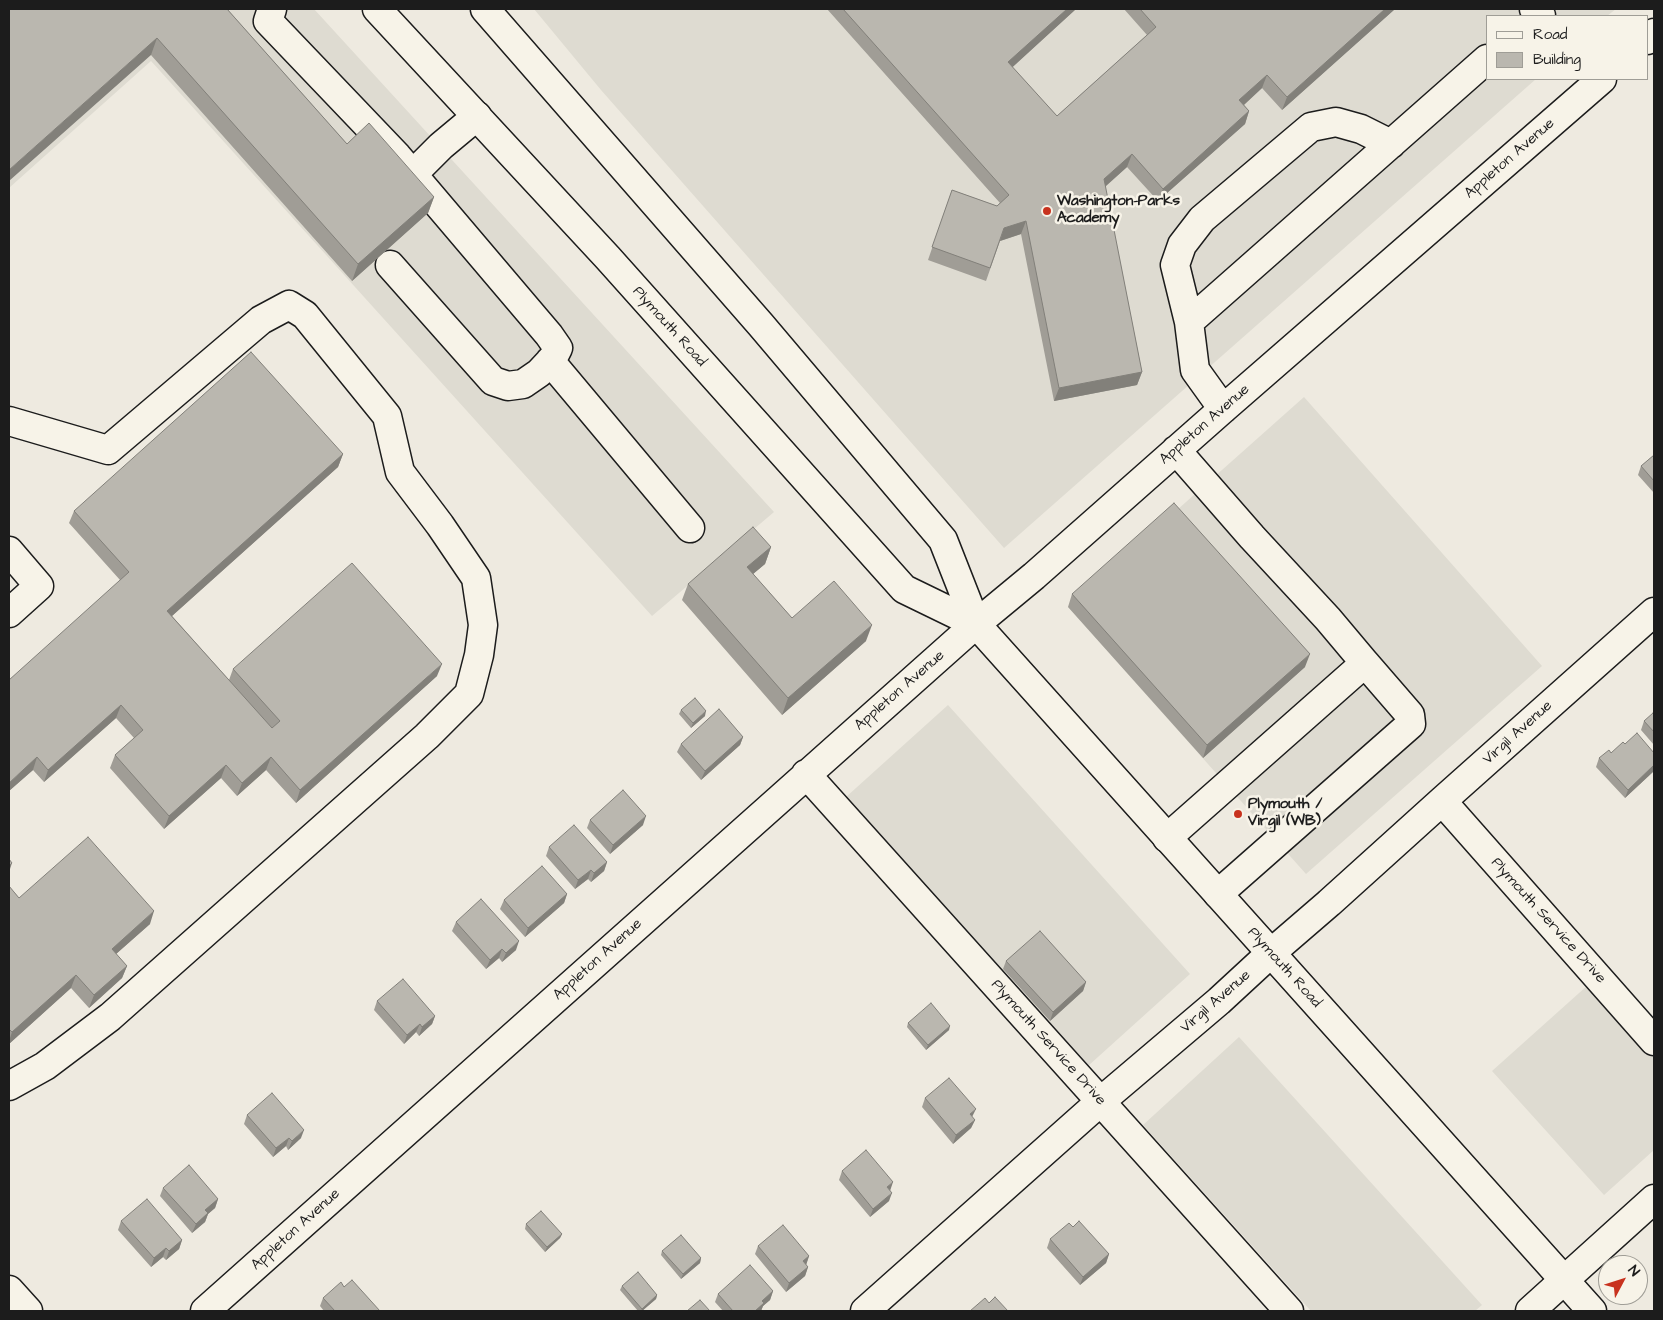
<!DOCTYPE html>
<style>
body{margin:0}
#map{position:relative;width:1663px;height:1320px;overflow:hidden;background:#eeeae0;font-family:"Architects Daughter",sans-serif}
canvas{display:block}
.frame{position:absolute;inset:0;border:10px solid #1c1c1c;pointer-events:none}
.legend{position:absolute;left:1486px;top:15px;width:162px;height:65px;box-sizing:border-box;background:#f7f3e8;border:1px solid #9f9d96;margin:0;padding:6px 9px;list-style:none;font-size:15px;color:#1c1c1c}
.legend li{display:flex;align-items:center;gap:10px;height:25px}
.legend b{width:25px;border:1px solid #9f9d96}
.north{position:absolute;left:1598px;top:1255px;width:50px;height:50px;box-sizing:border-box;background:#f7f3e8;border:1px solid #9f9d96;border-radius:50%;rotate:50deg;font-size:14px;font-weight:700;line-height:20px;text-align:center;color:#1c1c1c}
.north::after{content:'';display:block;margin:auto;width:18px;height:22px;background:#c8321e;clip-path:polygon(50% 0,100% 100%,50% 72%,0 100%)}
</style>
<div id="map">
<canvas width="1663" height="1320"></canvas>
<div class="frame"></div>
<ul class="legend">
<li><b style="height:6px;background:#f7f3e8"></b>Road</li>
<li><b style="height:14px;background:#bab7af"></b>Building</li>
</ul>
<div class="north">N</div>
</div>
<script>
const context = document.querySelector('canvas').getContext('2d');
context.lineJoin = 'round';
function paint(path, color) { context.fillStyle = color; context.fill(path, 'evenodd'); }
const shape = rows => new Path2D(rows.map(r => 'M' + r).join(''));
function strokePath(path, color, width, dash) { context.strokeStyle = color; context.lineWidth = width; context.lineCap = dash ? 'butt' : 'round'; context.setLineDash(dash || []); context.stroke(path); }
function drawText(font, color, halo, rows, align = 'center') {
  context.font = font + ' "Architects Daughter",sans-serif'; context.lineWidth = 5; context.setLineDash([]); context.textBaseline = 'middle'; context.strokeStyle = halo; context.fillStyle = color; for (const [text, x, y, turn = 0] of rows) {
    context.save(); context.translate(x, y); context.rotate((+turn || 0) * Math.PI / 180); context.textAlign = isNaN(turn) ? turn : align; if (halo) context.strokeText(text, 0, 0); context.fillText(text, 0, 0); context.restore();
  }
}
paint(shape([
 [9,9,314,9,774,512,652,616,151,61,9,188],
 [534,9,1616,9,1607,16,1487,16,1487,79,1536,79,1004,548,601,90],
 [1304,397,1542,666,1306,874,1068,607],
 [948,705,1190,974,1088,1066,846,797],
 [1588,985,1654,1058,1654,1150,1604,1195,1492,1071],
 [1239,1037,1482,1305,1475,1311,1311,1311,1143,1125]
]), '#dedbd1');
const minor = shape([
 [272,9,268,21,397,156,549,335,558,348,553,358,539,373,523,384,508,386,493,381,390,265],
 [1534,9,1541,16],
 [1647,40,1654,33],
 [413,174,441,146,477,116],
 [1189,322,1487,59],
 [550,361,690,528],
 [1223,409,1195,370,1189,322,1175,265,1182,245,1202,219,1311,127,1336,122,1361,129,1391,144],
 [9,421,108,450,261,320,289,305,305,315,387,416,400,472,440,525,476,578,483,625,479,655,469,694,427,736,110,1017,45,1066,9,1086],
 [9,551,39,586,9,613],
 [806,774,1289,1311],
 [1442,801,1654,1041],
 [1167,838,1365,663,1328,619,1252,537,1176,450],
 [1218,894,1411,724,1410,715,1365,663],
 [9,1290,28,1311],
 [205,1311,976,624,1034,576,1223,409,1602,79],
 [865,1311,1100,1102,1219,1001,1271,953,1329,903,1442,801,1654,612],
 [1530,1311,1654,1199]
]);
const major = shape([
 [377,9,608,258,904,589,976,624],
 [485,9,761,325,943,540,976,624,1592,1311]
]);
strokePath(minor, '#1c1c1c', 31);
strokePath(major, '#1c1c1c', 31);
strokePath(minor, '#f7f3e8', 28);
strokePath(major, '#f7f3e8', 28);
paint(shape([
 [9,9,227,9,347,144,434,197,428,213,352,281,151,55],
 [827,9,1076,9,1012,67,1057,116,1147,35,1124,9,1395,9,1282,110,1262,88,1244,105,1249,111,1245,124,1158,201,1127,167,1105,187,1142,372,1137,385,1054,401,1021,234,1000,241,986,281,928,260,952,190,997,206,1000,203],
 [343,454,338,467,172,616,229,680,233,669,437,676,296,803,266,770,237,796,221,778,164,829,110,768,115,755,134,738,116,718,44,782,33,770,9,791,120,580,69,523,74,511],
 [1654,455,1654,493,1638,475,1641,466],
 [771,547,765,564,753,574,792,618,866,641,782,715,682,600,688,584],
 [1072,594,1305,667,1203,758,1068,607],
 [681,710,705,716,691,728,679,714],
 [1654,715,1654,745,1641,730,1644,721],
 [743,737,740,745,701,780,677,752,681,744],
 [1625,744,1654,753,1654,771,1625,798,1596,767,1599,758,1611,753],
 [590,820,643,825,610,854,587,828],
 [549,847,607,862,604,871,591,882,588,879,575,889,546,856],
 [9,886,19,898,150,924,116,954,127,966,122,978,89,1008,71,988,9,1044],
 [567,894,564,903,525,937,500,909,504,900],
 [456,922,516,950,502,962,499,958,486,969,452,931],
 [1006,961,1086,982,1083,991,1050,1021,1003,969],
 [377,1001,435,1016,432,1024,419,1036,416,1032,404,1044,374,1010],
 [908,1023,949,1030,926,1050,907,1027],
 [925,1098,975,1120,971,1128,953,1144,922,1107],
 [247,1115,301,1138,288,1150,286,1146,273,1157,244,1124],
 [842,1171,890,1190,889,1201,870,1217,839,1180],
 [163,1188,218,1199,215,1208,208,1214,205,1222,192,1233,160,1196],
 [121,1221,182,1240,179,1249,166,1260,163,1257,151,1267,118,1230],
 [526,1224,562,1234,560,1238,545,1252,525,1229],
 [1073,1227,1109,1254,1106,1263,1080,1285,1047,1248,1050,1239],
 [758,1246,809,1256,806,1265,808,1267,805,1276,786,1292,755,1254],
 [662,1251,701,1258,700,1263,681,1279,661,1255],
 [622,1286,657,1295,656,1299,642,1311,638,1311,620,1290],
 [344,1287,380,1311,324,1311,320,1306,323,1298],
 [773,1291,770,1300,763,1306,761,1311,723,1311,715,1302,718,1294]
]), '#a09d96');
paint(shape([
 [1067,9,1076,9,1004,75,1008,62],
 [1385,9,1395,9,1282,110,1287,97],
 [157,38,151,55,9,181,9,170],
 [1267,75,1262,88,1235,113,1239,100],
 [1249,111,1245,124,1158,201,1163,189],
 [1132,154,1127,167,1099,192,1104,179],
 [434,197,428,213,352,281,358,264],
 [1026,221,1021,234,1000,241,1004,228],
 [1142,372,1137,385,1054,401,1059,388],
 [343,454,338,467,163,624,167,611],
 [771,547,765,564,741,584,747,567],
 [872,625,866,641,782,715,788,698],
 [1310,654,1305,667,1203,758,1207,745],
 [442,664,437,676,296,803,300,790],
 [121,705,116,718,44,782,48,770],
 [706,711,705,716,691,728,693,723],
 [743,737,740,745,701,780,705,771],
 [37,757,33,770,9,791,9,783],
 [271,757,266,770,237,796,242,783],
 [226,765,221,778,164,829,169,816],
 [1654,765,1654,771,1625,798,1628,790],
 [646,816,643,825,610,854,613,845],
 [607,862,604,871,591,882,594,873],
 [12,863,9,872,9,866],
 [591,870,588,879,575,889,578,880],
 [567,894,564,903,525,937,528,928],
 [154,911,150,924,107,962,112,949],
 [519,941,516,950,502,962,506,953],
 [502,949,499,958,486,969,490,960],
 [127,966,122,978,89,1008,94,995],
 [76,975,71,988,9,1044,9,1041,12,1032],
 [1086,982,1083,991,1050,1021,1053,1012],
 [435,1016,432,1024,419,1036,422,1027],
 [420,1024,416,1032,404,1044,407,1035],
 [950,1026,949,1030,926,1050,928,1045],
 [976,1109,972,1117,970,1114],
 [975,1120,971,1128,953,1144,956,1135],
 [304,1130,301,1138,288,1150,292,1141],
 [289,1138,286,1146,273,1157,276,1148],
 [893,1182,890,1191,887,1187],
 [892,1193,889,1201,870,1217,873,1209],
 [218,1199,215,1208,208,1214,205,1222,192,1233,196,1224,205,1210],
 [562,1234,560,1238,545,1252,547,1247],
 [182,1240,179,1249,166,1260,169,1251],
 [166,1248,163,1257,151,1267,154,1258],
 [1109,1254,1106,1263,1080,1285,1083,1277],
 [809,1256,806,1265,803,1261],
 [701,1258,700,1263,681,1279,683,1274],
 [808,1267,805,1276,786,1292,789,1283],
 [773,1291,770,1300,763,1306,761,1311,755,1311,762,1301],
 [657,1295,656,1299,642,1311,641,1311,642,1309]
]), '#82807a');
const building = shape([
 [9,9,227,9,347,144,369,123,434,197,358,264,157,38,9,170,9,9],
 [843,9,1067,9,1008,62,1057,116,1156,27,1140,9,1385,9,1287,97,1267,75,1239,100,1249,111,1163,189,1132,154,1104,179,1142,372,1059,388,1026,221,1004,228,990,268,932,247,952,190,997,206,1009,195,843,9],
 [251,352,343,454,167,611,272,728,280,721,233,669,352,563,442,664,300,790,271,757,242,783,226,765,169,816,115,755,143,730,121,705,48,770,37,757,9,783,9,680,129,572,74,511,251,352],
 [1654,455,1654,481,1641,466,1654,455],
 [1174,503,1310,654,1207,745,1072,594,1174,503],
 [753,527,771,547,747,567,792,618,834,581,872,625,788,698,688,584,753,527],
 [695,698,706,711,693,723,681,710,695,698],
 [719,709,743,737,705,771,681,744,719,709],
 [1653,713,1654,715,1654,732,1644,721,1653,713],
 [1637,733,1654,753,1654,765,1628,790,1599,758,1609,750,1611,753,1623,742,1625,744,1637,733],
 [623,790,646,816,613,845,590,820,623,790],
 [574,825,607,862,594,873,591,870,578,880,549,847,574,825],
 [88,837,154,911,112,949,127,966,94,995,76,975,12,1032,9,1029,9,886,19,898,88,837],
 [9,859,12,863,9,866,9,859],
 [542,866,567,894,528,928,504,900,542,866],
 [481,899,519,941,506,953,502,949,490,960,456,922,481,899],
 [1040,931,1086,982,1053,1012,1006,961,1040,931],
 [403,979,435,1016,422,1027,420,1024,407,1035,377,1001,403,979],
 [931,1003,950,1026,928,1045,908,1023,931,1003],
 [949,1078,976,1109,970,1114,975,1120,956,1135,925,1098,949,1078],
 [272,1093,304,1130,292,1141,289,1138,276,1148,247,1115,272,1093],
 [866,1150,893,1182,887,1187,892,1193,873,1209,842,1171,866,1150],
 [189,1165,218,1199,205,1210,208,1213,196,1224,163,1188,189,1165],
 [147,1199,182,1240,169,1251,166,1248,154,1258,121,1221,147,1199],
 [541,1211,562,1234,547,1247,526,1224,541,1211],
 [1079,1221,1109,1254,1083,1277,1050,1239,1069,1223,1073,1227,1079,1221],
 [783,1225,809,1256,803,1261,808,1267,789,1283,758,1246,783,1225],
 [681,1235,701,1258,683,1274,662,1251,681,1235],
 [750,1265,773,1291,762,1301,764,1303,755,1311,733,1311,718,1294,750,1265],
 [638,1272,657,1295,642,1309,622,1286,638,1272],
 [352,1280,380,1311,335,1311,323,1298,341,1282,344,1287,352,1280],
 [995,1297,1008,1311,970,1311,985,1298,989,1303,995,1297],
 [700,1300,710,1311,687,1311,700,1300]
]);
paint(building, '#bab7af');
strokePath(building, '#82807a', 1);
for (const [x, y, r, color] of [
 [1047,211,5,"#c8321e"],
 [1238,814,5,"#c8321e"]
]) { const dot = new Path2D(); dot.arc(x, y, r, 0, 2 * Math.PI); context.fillStyle = color; context.fill(dot); strokePath(dot, '#f7f3e8', 2); }
drawText('15px', '#1c1c1c', '#f7f3e8', [
 ["Appleton Avenue",1510,159,-41],
 ["Plymouth Road",669,327,48],
 ["Appleton Avenue",1205,425,-41],
 ["Appleton Avenue",900,691,-41],
 ["Virgil Avenue",1518,733,-42],
 ["Plymouth Service Drive",1548,921,48],
 ["Appleton Avenue",598,960,-42],
 ["Plymouth Road",1284,968,48],
 ["Virgil Avenue",1216,1002,-41],
 ["Plymouth Service Drive",1048,1043,48],
 ["Appleton Avenue",296,1230,-42]
]);
drawText('bold 15px', '#1c1c1c', '#f7f3e8', [
 ["Washington-Parks",1057,202],
 ["Academy",1057,219],
 ["Plymouth /",1248,805],
 ["Virgil (WB)",1248,822]
], 'left');
</script>
